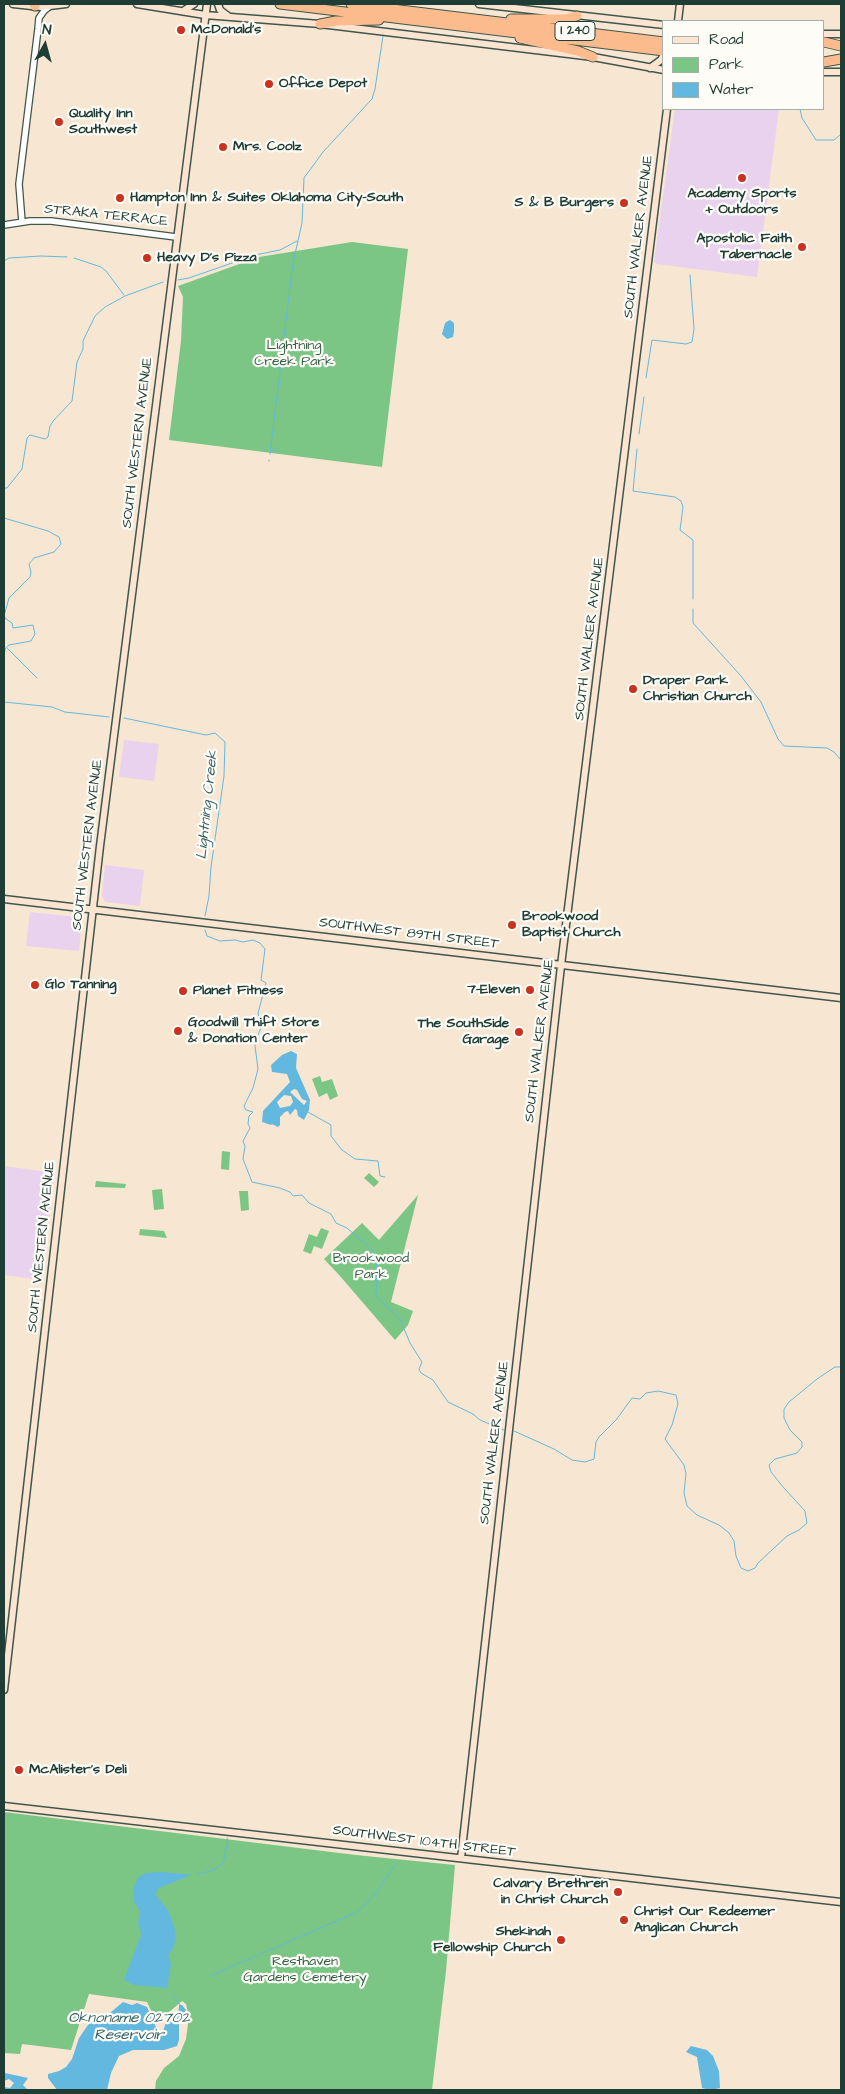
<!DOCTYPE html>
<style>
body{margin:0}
#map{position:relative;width:845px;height:2094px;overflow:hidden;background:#f7e6d1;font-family:"Architects Daughter",sans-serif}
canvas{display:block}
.frame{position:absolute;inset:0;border:5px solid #1f3d34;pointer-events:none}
.legend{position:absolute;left:662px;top:20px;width:162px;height:90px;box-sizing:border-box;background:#fdfcf7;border:1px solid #a4b0a9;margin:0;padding:6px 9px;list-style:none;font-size:15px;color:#1f3d34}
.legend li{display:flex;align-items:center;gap:10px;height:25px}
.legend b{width:25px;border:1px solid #a4b0a9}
.north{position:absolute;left:20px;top:20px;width:50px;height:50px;-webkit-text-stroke:4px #fdfcf7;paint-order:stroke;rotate:7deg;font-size:14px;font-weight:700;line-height:20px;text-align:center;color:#1f3d34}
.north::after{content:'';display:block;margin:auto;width:18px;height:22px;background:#1f3d34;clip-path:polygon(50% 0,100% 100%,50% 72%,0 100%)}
</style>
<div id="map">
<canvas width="845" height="2094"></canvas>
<div class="frame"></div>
<ul class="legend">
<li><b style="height:6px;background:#fde4d1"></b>Road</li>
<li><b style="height:14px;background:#7bc684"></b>Park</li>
<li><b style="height:14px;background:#63b8df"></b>Water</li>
</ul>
<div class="north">N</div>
</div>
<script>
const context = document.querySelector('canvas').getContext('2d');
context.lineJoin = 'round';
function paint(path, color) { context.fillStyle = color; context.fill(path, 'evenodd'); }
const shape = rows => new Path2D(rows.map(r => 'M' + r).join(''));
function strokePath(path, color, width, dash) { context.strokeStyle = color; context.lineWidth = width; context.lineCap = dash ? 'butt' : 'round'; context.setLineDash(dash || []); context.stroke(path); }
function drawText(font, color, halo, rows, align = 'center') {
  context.font = font + ' "Architects Daughter",sans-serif'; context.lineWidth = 4.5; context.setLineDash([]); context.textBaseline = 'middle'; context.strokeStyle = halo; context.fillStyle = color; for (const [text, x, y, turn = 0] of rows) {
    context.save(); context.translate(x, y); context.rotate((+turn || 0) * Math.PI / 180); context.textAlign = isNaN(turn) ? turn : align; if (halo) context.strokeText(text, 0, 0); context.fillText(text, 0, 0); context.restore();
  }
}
paint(shape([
 [675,109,779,109,757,277,657,264,654,262],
 [124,740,159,744,154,781,119,777],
 [105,865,144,870,140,906,105,902,102,896],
 [30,912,77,917,82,922,79,951,26,946],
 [4,1166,55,1173,41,1280,4,1275]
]), '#e9d2ee');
paint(shape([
 [352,242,408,249,382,467,169,440,181,341,183,297,178,286,259,257],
 [320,1076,322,1082,332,1079,338,1096,330,1100,327,1093,319,1097,312,1079],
 [222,1151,230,1152,229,1170,221,1169],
 [369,1173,379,1182,374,1187,364,1178],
 [96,1181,126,1184,125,1188,95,1187],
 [162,1189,164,1209,154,1210,152,1190],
 [239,1191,248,1191,249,1210,241,1211],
 [418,1195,391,1302,413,1311,408,1325,395,1340,340,1276,324,1259,362,1223,379,1240],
 [321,1228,329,1231,322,1249,314,1246,311,1254,303,1251,309,1234,317,1237],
 [140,1229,164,1231,167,1238,139,1235],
 [4,1812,356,1855,455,1865,446,1971,432,2090,155,2090,156,2081,164,2068,179,2056,186,2039,189,2017,186,2004,182,2001,160,2020,154,2017,147,2002,89,1994,71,2050,22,2044,20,2054,4,2053]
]), '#7bc684');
paint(shape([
 [448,321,450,320,454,323,454,332,453,337,447,339,442,334,445,323],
 [291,1051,297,1054,296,1068,310,1100,309,1110,304,1120,298,1116,297,1110,295,1109,290,1115,288,1111,285,1112,280,1117,280,1125,278,1127,272,1124,271,1125,262,1122,263,1111,290,1082,287,1074,272,1072,271,1065,282,1055],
 [294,1089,297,1090,302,1099,307,1101,304,1105,290,1092],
 [284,1095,291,1096,293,1102,290,1106,280,1108,277,1102],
 [162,1872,191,1875,159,1888,155,1894,169,1912,175,1930,176,1940,172,1950,168,1955,171,1964,167,1988,134,1985,124,1980,141,1935,138,1922,140,1911,134,1902,133,1889,139,1876,147,1873],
 [123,2002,132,2005,137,2003,147,2007,159,2034,162,2035,166,2022,178,2017,179,2005,182,2005,186,2010,179,2022,179,2040,177,2046,164,2050,133,2050,119,2056,111,2073,107,2090,57,2090,48,2078,48,2074,59,2071,66,2067,72,2059,79,2038,88,2025,97,2019,104,2018],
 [691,2046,707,2050,713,2056,719,2071,720,2088,711,2090,702,2088,697,2057,686,2052],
 [5,2073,28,2078,23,2085,27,2089,4,2090,4,2087,10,2088,14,2083,9,2079,4,2081]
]), '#63b8df');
strokePath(shape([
 [800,109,802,118,816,140,834,140,841,134],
 [74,258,101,267,106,271,124,295],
 [4,261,9,258,41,256,67,257],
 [178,280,189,278,255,255,280,250,297,241],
 [646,378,652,340,686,344,692,342,694,329,690,275],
 [639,434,644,397],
 [271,448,275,452],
 [637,449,633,491,675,497,681,501,683,507,680,530,693,540,693,599],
 [270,454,293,263,302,223,304,178,323,152,372,99,375,89,383,36],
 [269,461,269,460],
 [4,488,7,488,22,469,27,438,30,435,45,439,48,437,50,426,54,420,72,401,77,362,83,349,83,341,95,316,105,307,125,296,163,282],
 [4,518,48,531,59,537,61,544,54,552,34,558,29,564,31,572,30,577,9,598,4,616,6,619,12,623,13,628,33,625,35,634,31,641,9,645,5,649,4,658],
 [693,609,693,623,741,676,761,702,778,739,784,746,827,748,834,752,841,760],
 [6,647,37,678],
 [4,702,52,707,65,712,109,717],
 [124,718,206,735,215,733,225,742,224,776,211,867,209,896,205,916],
 [205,930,207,936,220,941,235,940,243,942,253,940,260,943,265,949,261,980,266,983,258,1013,261,1028,257,1037,255,1046,258,1069,253,1088,244,1106,246,1110,253,1112,249,1116,248,1124,250,1128,243,1141,245,1146,243,1159,252,1182,280,1188,290,1192,293,1196,302,1195,309,1203,331,1214,336,1223,347,1228,371,1249,375,1256,377,1269,376,1296,400,1319,410,1343,422,1362,419,1369,421,1373,433,1380,448,1402,473,1414,480,1420,504,1430],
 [308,1112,331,1125,331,1136,342,1150,355,1159,378,1161,380,1176,385,1177],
 [514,1431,554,1449,572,1460,585,1462,594,1459,596,1442,599,1437,616,1420,632,1398,640,1399,646,1393,658,1391,676,1395,678,1404,672,1425,665,1439,684,1465,686,1474,684,1493,687,1506,697,1515,719,1525,729,1533,734,1541,736,1556,741,1568,748,1571,755,1568,758,1563,787,1536,799,1530,807,1523,805,1511,784,1488,771,1472,769,1465,775,1459,797,1453,802,1447,802,1442,790,1430,784,1418,784,1409,789,1402,817,1379,835,1367,841,1367],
 [197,1874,214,1870,223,1863,228,1841,227,1838],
 [210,1976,357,1912,373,1897,396,1864],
 [167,1988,169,1990],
 [173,1995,181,2006]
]), '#63b8df', 1);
const tertiary = shape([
 [22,222,19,184,38,29,39,18,44,11,50,6],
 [4,225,30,221,51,221,176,237]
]);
const secondary = shape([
 [13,4,41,7,66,4],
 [137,4,205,15,320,24,593,57,664,70],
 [218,4,220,10,228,16],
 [479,4,664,25],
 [183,11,194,4],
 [678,21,680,4],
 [824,34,841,34],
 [650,68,661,60,664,54],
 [824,72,841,72],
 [4,899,841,998],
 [4,1690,100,846,207,4],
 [4,1806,841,1902],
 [461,1858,562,957,667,109]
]);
const motorway = shape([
 [34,4,35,6],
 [280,4,664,51],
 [351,4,664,42],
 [511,19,565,19,577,16],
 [320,24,336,21,379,20],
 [520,38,578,51,593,57],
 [824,42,841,46],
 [824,62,841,59]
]);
strokePath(tertiary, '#3f564c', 8);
strokePath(secondary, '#3f564c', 9);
strokePath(motorway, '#3f564c', 11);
strokePath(tertiary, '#fff', 5.5);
strokePath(secondary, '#fde4d1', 6);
strokePath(motorway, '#fbbb8c', 9);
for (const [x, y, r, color] of [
 [181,30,5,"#c8321e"],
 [269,84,5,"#c8321e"],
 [59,122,5,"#c8321e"],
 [223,147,5,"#c8321e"],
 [742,178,5,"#c8321e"],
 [120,198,5,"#c8321e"],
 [624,203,5,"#c8321e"],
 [802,247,5,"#c8321e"],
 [147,258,5,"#c8321e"],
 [633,689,5,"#c8321e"],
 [512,925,5,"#c8321e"],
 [35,985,5,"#c8321e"],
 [530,990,5,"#c8321e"],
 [183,991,5,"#c8321e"],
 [178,1031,5,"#c8321e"],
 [519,1032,5,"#c8321e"],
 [19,1770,5,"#c8321e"],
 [618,1892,5,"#c8321e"],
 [624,1920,5,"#c8321e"],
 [561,1940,5,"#c8321e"]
]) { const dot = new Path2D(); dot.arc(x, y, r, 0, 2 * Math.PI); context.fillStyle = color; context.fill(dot); strokePath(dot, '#fdfcf7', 2); }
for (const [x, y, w] of [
 [575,31,40]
]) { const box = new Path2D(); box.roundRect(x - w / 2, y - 9.5, w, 19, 4); context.fillStyle = '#fdfcf7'; context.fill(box); strokePath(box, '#1f3d34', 1); }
drawText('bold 12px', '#1f3d34', null, [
 ["I 240",575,31]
]);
drawText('bold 14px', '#1f3d34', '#fdfcf7', [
 ["McDonald's",191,30],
 ["Office Depot",279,84],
 ["Quality Inn",69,114],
 ["Southwest",69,130],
 ["Mrs. Coolz",233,147],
 ["Academy Sports",742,194,"center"],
 ["+ Outdoors",742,210,"center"],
 ["Hampton Inn & Suites Oklahoma City-South",130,198],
 ["S & B Burgers",614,203,"right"],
 ["Apostolic Faith",792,239,"right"],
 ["Tabernacle",792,255,"right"],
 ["Heavy D's Pizza",157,258],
 ["Draper Park",643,681],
 ["Christian Church",643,697],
 ["Brookwood",522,917],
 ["Baptist Church",522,933],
 ["Glo Tanning",45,985],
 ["7-Eleven",520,990,"right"],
 ["Planet Fitness",193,991],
 ["Goodwill Thift Store",188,1023],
 ["& Donation Center",188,1039],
 ["The SouthSide",509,1024,"right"],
 ["Garage",509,1040,"right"],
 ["McAlister's Deli",29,1770],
 ["Calvary Brethren",608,1884,"right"],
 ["in Christ Church",608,1900,"right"],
 ["Christ Our Redeemer",634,1912],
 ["Anglican Church",634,1928],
 ["Shekinah",551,1932,"right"],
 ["Fellowship Church",551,1948,"right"]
], 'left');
drawText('14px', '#1f3d34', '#fdfcf7', [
 ["STRAKA TERRACE",106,216,6],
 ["SOUTH WALKER AVENUE",639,237,-83],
 ["SOUTH WESTERN AVENUE",138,443,-83],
 ["SOUTH WALKER AVENUE",590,639,-83],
 ["SOUTH WESTERN AVENUE",88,845,-83],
 ["SOUTHWEST 89TH STREET",409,934,7],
 ["SOUTH WALKER AVENUE",540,1041,-83],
 ["SOUTH WESTERN AVENUE",42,1247,-84],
 ["SOUTH WALKER AVENUE",495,1443,-83],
 ["SOUTHWEST 104TH STREET",424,1842,7]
]);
drawText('14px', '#365f48', '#fdfcf7', [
 ["Lightning",294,346],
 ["Creek Park",294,362],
 ["Brookwood",371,1259],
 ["Park",371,1275],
 ["Resthaven",305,1962],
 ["Gardens Cemetery",305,1978]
]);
drawText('italic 15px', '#336267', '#fdfcf7', [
 ["Lightning Creek",208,805,-84],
 ["Oknoname 02702",129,2019],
 ["Reservoir",129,2036]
]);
</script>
